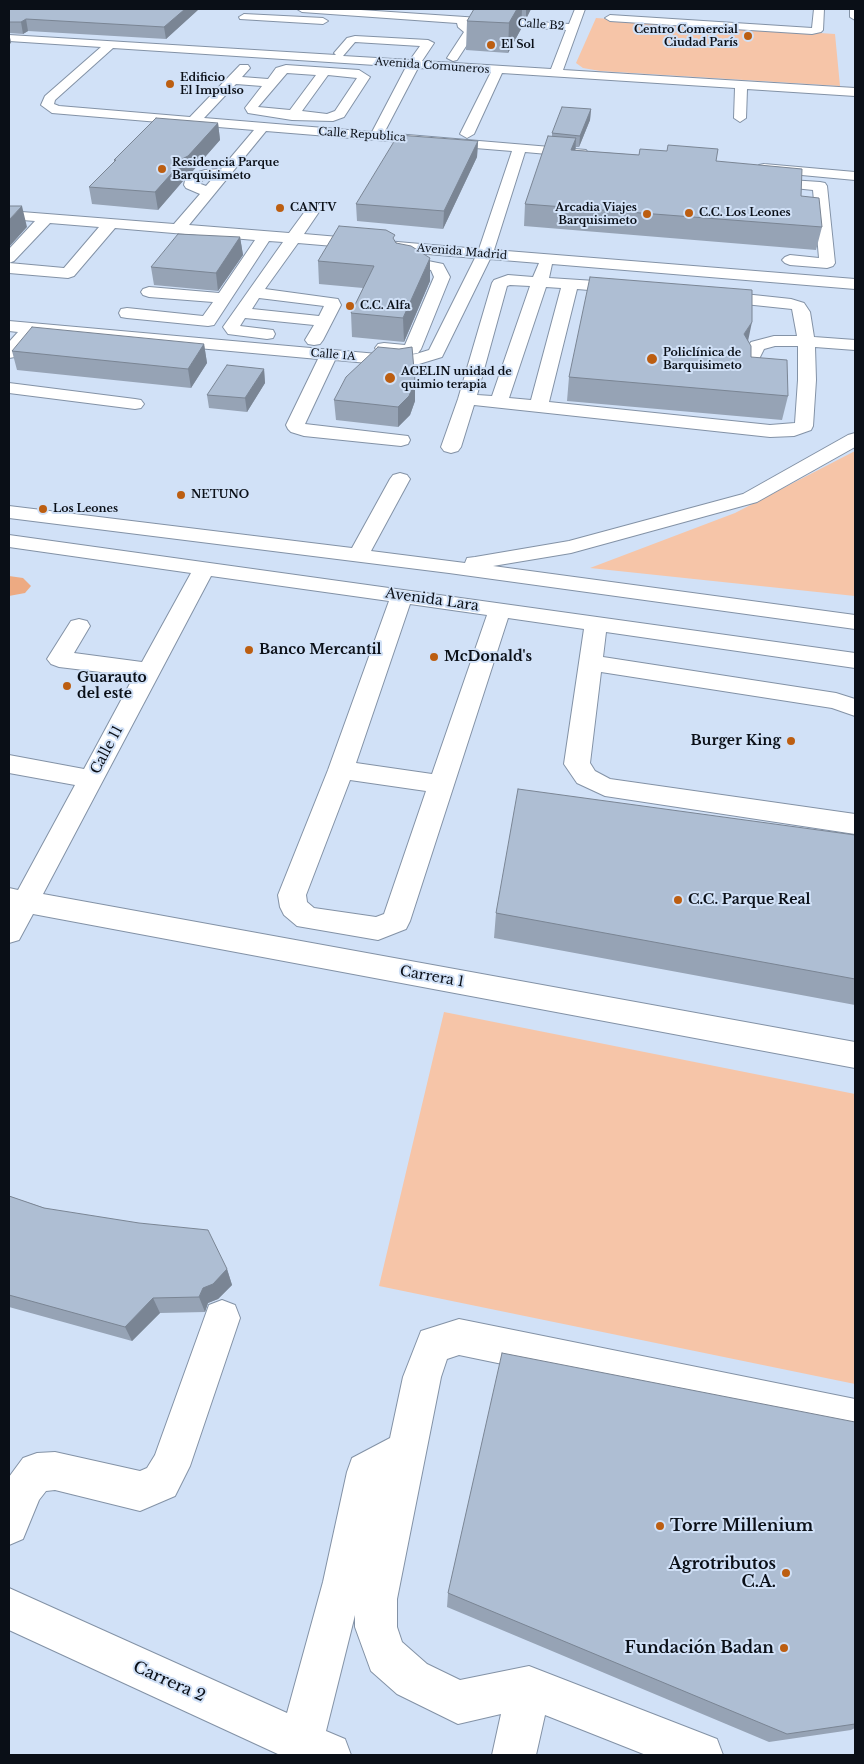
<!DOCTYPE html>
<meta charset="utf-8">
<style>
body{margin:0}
#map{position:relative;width:864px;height:1764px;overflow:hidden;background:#d1e1f7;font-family:"Libre Baskerville",serif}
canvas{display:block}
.frame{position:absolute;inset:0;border:10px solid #0a0f17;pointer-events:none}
</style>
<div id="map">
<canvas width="864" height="1764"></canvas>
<div class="frame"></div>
</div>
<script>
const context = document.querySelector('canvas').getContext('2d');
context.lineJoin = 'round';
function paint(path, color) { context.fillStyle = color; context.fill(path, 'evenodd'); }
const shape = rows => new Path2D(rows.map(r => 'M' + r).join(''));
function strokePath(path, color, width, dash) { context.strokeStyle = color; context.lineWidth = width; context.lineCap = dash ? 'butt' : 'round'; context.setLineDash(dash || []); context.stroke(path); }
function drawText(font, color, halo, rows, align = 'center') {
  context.font = font + ' "Libre Baskerville",serif'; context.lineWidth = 4; context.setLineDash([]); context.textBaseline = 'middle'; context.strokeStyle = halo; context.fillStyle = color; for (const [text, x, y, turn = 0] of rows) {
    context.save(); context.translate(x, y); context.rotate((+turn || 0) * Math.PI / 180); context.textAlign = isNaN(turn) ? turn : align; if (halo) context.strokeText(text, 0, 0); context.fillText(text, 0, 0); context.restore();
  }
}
paint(shape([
 [596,18,835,34,840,86,600,71,583,68,576,63],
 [855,451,855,596,590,568,735,513],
 [444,1012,855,1094,855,1384,379,1286]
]), '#f6c5a8');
paint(shape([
 [9,576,23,578,31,586,25,593,9,596]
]), '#edaa82');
const minor = shape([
 [297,9,346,9,569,24,575,9,585,9,563,70,855,88,855,96,747,89,746,118,740,122,734,118,735,88,502,73,474,134,467,138,460,134,491,72,418,68,384,133,586,150,588,153,581,157,525,152,494,250,855,279,855,289,552,264,549,278,626,283,632,285,634,288,632,291,626,293,577,289,549,402,770,425,795,423,798,380,798,346,775,346,764,349,759,359,763,366,784,372,787,376,784,380,778,381,751,374,741,359,751,342,774,336,797,336,792,309,716,301,710,299,708,296,710,293,716,291,791,299,804,303,810,312,814,337,855,340,855,350,815,347,816,380,813,426,811,430,794,436,770,437,474,405,461,447,458,451,451,453,444,451,441,447,458,399,492,283,494,280,508,275,533,277,539,263,490,259,442,357,419,364,400,366,335,360,305,424,408,436,410,440,408,444,401,446,304,436,291,432,288,429,286,425,318,359,34,333,15,357,9,358,9,342,18,332,9,331,9,321,400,356,416,354,429,350,475,258,298,243,265,289,338,299,341,305,323,340,320,344,314,345,308,344,305,340,314,325,245,318,240,326,273,330,275,334,273,338,267,339,228,334,223,327,283,242,269,241,214,325,208,326,127,318,121,317,119,313,121,309,127,308,203,316,213,302,149,297,143,295,141,292,143,289,149,287,219,293,255,240,115,228,74,276,68,278,9,273,9,263,64,268,99,227,50,223,14,261,9,263,9,249,35,221,9,219,9,211,174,224,200,194,186,188,184,185,186,176,205,170,221,169,254,130,52,113,41,105,45,96,101,47,9,41,9,35,336,55,334,53,347,38,355,36,428,40,434,43,422,61,551,69,566,30,468,23,476,31,457,60,453,61,447,58,464,32,458,27,457,23,302,12,297,9],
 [355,42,420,46,410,60,343,56,355,42],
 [113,48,406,67,372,132,204,118,236,84,262,86,245,108,248,113,292,120,333,121,344,117,370,77,359,70,286,65,276,68,268,79,242,77,250,68,248,65,240,65,190,117,59,106,54,104,55,100,113,48],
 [287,73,316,75,290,110,258,107,287,73],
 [328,75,357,78,335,111,327,114,302,111,328,75],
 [266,131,512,151,479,249,304,234,323,206,321,203,316,202,311,203,289,233,189,225,266,131],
 [207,178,213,178,206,186,198,183,207,178],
 [510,285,530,286,492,396,477,395,507,286,510,285],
 [546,287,561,288,531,400,509,398,546,287],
 [259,298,324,306,319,316,252,309,259,298],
 [814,9,824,9,823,30,821,32,812,34,610,21,605,18,610,15,812,28,814,9],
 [850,9,855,9,855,20,850,17,850,9],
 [244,14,323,18,328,21,323,24,240,19,239,17,244,14],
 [764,164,855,172,855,180,759,171,757,168,759,165,764,164],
 [790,180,820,182,825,183,827,186,835,263,833,266,827,268,790,265,785,263,782,260,785,257,790,255,819,258,813,190,785,187,783,184,790,180],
 [403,256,443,264,450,277,421,349,418,353,405,355,384,353,378,352,375,348,378,344,384,343,405,345,434,277,431,270,398,264,395,261,398,258,403,256],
 [9,383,135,399,141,400,144,404,141,408,135,409,9,393,9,383],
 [855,433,855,447,757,502,571,553,493,566,855,615,855,629,449,573,9,518,9,506,352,548,390,479,393,475,400,473,407,475,410,479,371,551,465,563,467,558,475,557,569,541,743,494,848,435,855,433],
 [9,535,855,653,855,668,606,632,603,657,836,693,855,699,855,716,832,708,601,672,590,763,595,771,610,779,855,814,855,834,605,796,577,783,564,764,584,629,508,618,410,921,406,929,378,940,297,926,284,915,280,907,278,895,328,770,389,601,211,576,43,894,855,1042,855,1068,33,914,19,940,9,943,9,888,18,890,75,785,9,773,9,755,84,769,134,676,59,667,51,664,47,659,71,621,79,619,87,621,90,626,74,653,142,662,191,573,9,547,9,535],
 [410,604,487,615,432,774,356,763,410,604],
 [350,780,426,791,384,914,376,917,314,908,307,902,306,895,350,780],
 [222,1300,235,1305,240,1318,190,1466,175,1496,140,1511,55,1490,46,1491,39,1500,23,1539,9,1545,9,1477,23,1458,37,1453,55,1452,140,1471,147,1468,155,1455,209,1305,222,1300],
 [459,1319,855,1399,855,1437,459,1355,447,1359,441,1377,397,1599,397,1627,402,1642,427,1664,460,1680,529,1666,717,1739,723,1755,646,1755,545,1715,536,1755,492,1755,501,1714,458,1724,397,1694,371,1671,355,1627,355,1615,326,1731,345,1739,351,1755,280,1755,9,1630,9,1588,287,1713,323,1582,347,1472,352,1458,390,1438,403,1377,421,1331,459,1319]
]);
strokePath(minor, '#8392a6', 2);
paint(minor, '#fff');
paint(shape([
 [9,9,199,9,166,39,28,31,23,34,9,33,11,43,9,44],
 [474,9,531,9,526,19,521,19,521,29,508,53,466,50,467,21],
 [591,109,590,120,579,147,576,147,575,150,716,161,801,196,822,227,816,250,524,226,525,204,552,136,552,133],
 [218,123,220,140,191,173,184,176,183,181,158,210,92,204,89,187,114,162,114,160],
 [478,141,477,157,443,229,357,221,356,204],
 [240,237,243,255,218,291,154,285,151,267],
 [395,241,430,281,404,342,352,337,351,313,363,288,319,284,318,261],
 [748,340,751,357,788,396,782,420,567,401,569,377],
 [204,344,207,363,191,388,17,370,12,351],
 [264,369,265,383,247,412,209,408,207,395],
 [334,400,415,401,410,415,398,427,336,420],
 [855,835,855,1005,494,938,496,913],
 [9,1196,227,1269,232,1285,218,1299,208,1303,205,1312,160,1313,132,1341,9,1307],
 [855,1422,855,1728,851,1730,769,1742,447,1607,448,1593]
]), '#96a3b5');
paint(shape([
 [185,9,199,9,166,39,164,27],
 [517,9,522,9,521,29,508,53,509,23],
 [526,9,531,9,526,19],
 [26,19,28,31,23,34,21,22],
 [9,32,11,43,9,44],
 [591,109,590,120,579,147,580,136],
 [218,123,220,140,191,173,184,176,183,181,158,210,155,192,182,159],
 [576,138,575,159,571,150],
 [478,141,477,157,443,229,444,211],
 [22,206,27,227,9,247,9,220],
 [240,237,243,255,218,291,216,273],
 [430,258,430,281,404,342,403,318],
 [752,322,747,346,744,334],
 [204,344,207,363,191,388,188,369],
 [264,369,265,383,247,412,245,398],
 [415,381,415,401,410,415,398,427,398,407],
 [227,1269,232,1285,218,1299,208,1303,205,1312,199,1297,203,1288],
 [153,1298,160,1313,132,1341,125,1327]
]), '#7a8594');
const building = shape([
 [9,9,185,9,164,27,26,19,21,22,9,22,9,9],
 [474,9,517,9,509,23,467,21,474,9],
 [562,107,591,109,580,136,552,133,562,107],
 [156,118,218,123,188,156,182,159,180,164,155,192,89,187,116,160,114,160,156,118],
 [398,135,478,141,444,211,356,204,398,135],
 [548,136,576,138,571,150,639,155,640,149,667,151,668,145,718,149,716,161,802,169,801,196,819,198,822,227,525,204,548,136],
 [9,206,22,206,9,220,9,206],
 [339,226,386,230,395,235,393,238,396,243,411,246,430,258,403,318,351,313,374,266,318,261,339,226],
 [178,234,240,237,216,273,151,267,178,234],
 [590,277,752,290,752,322,744,334,751,346,751,357,787,360,788,396,569,377,590,277],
 [32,327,204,344,188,369,12,351,32,327],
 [378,347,399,349,412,347,415,381,409,396,398,407,334,400,346,377,378,347],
 [227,365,264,369,245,398,207,395,227,365],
 [518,789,855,835,855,979,496,913,518,789],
 [9,1196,44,1208,139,1223,208,1230,227,1269,213,1284,203,1288,199,1297,153,1298,125,1327,9,1295,9,1196],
 [502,1353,855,1422,855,1724,787,1734,448,1593,502,1353]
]);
paint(building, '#aebed3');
strokePath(building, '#7a8594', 1);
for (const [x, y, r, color] of [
 [748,36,5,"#bc5e11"],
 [491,45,5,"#bc5e11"],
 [170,84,5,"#bc5e11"],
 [162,169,5,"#bc5e11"],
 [280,208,5,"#bc5e11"],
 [689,213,5,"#bc5e11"],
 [647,214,5,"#bc5e11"],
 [350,306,5,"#bc5e11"],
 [652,359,6,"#bc5e11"],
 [390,378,6,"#bc5e11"],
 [181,495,5,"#bc5e11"],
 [43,509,5,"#bc5e11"],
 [249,650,5,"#bc5e11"],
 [434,657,5,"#bc5e11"],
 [67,686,5,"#bc5e11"],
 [791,741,5,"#bc5e11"],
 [678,900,5,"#bc5e11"],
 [660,1526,5,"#bc5e11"],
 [786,1573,5,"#bc5e11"],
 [784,1648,5,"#bc5e11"]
]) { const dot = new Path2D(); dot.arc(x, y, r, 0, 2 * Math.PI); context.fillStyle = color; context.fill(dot); strokePath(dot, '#d1e1f7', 2); }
drawText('11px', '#0a0f17', '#d1e1f7', [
 ["Calle B2",541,25,4],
 ["Avenida Comuneros",432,66,4],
 ["Calle Republica",362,135,4],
 ["Avenida Madrid",462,252,5],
 ["Calle 1A",333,355,5]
]);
drawText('bold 11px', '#0a0f17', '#d1e1f7', [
 ["Centro Comercial",738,30,"right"],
 ["Ciudad París",738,43,"right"],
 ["El Sol",501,45],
 ["Edificio",180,78],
 ["El Impulso",180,91],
 ["Residencia Parque",172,163],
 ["Barquisimeto",172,176],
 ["CANTV",290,208],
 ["Arcadia Viajes",637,208,"right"],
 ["Barquisimeto",637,221,"right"],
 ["C.C. Los Leones",699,213],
 ["C.C. Alfa",360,306],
 ["Policlínica de",663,353],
 ["Barquisimeto",663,366],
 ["ACELIN unidad de",401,372],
 ["quimio terapia",401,385],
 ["NETUNO",191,495],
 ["Los Leones",53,509]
], 'left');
drawText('14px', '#0a0f17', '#d1e1f7', [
 ["Avenida Lara",432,600,8],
 ["Calle 11",107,750,-62],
 ["Carrera 1",432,977,10]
]);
drawText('bold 14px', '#0a0f17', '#d1e1f7', [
 ["Banco Mercantil",259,650],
 ["McDonald's",444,657],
 ["Guarauto",77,678],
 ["del este",77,694],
 ["Burger King",781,741,"right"],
 ["C.C. Parque Real",688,900]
], 'left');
drawText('bold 16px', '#0a0f17', '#d1e1f7', [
 ["Torre Millenium",670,1526,"left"],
 ["Agrotributos",776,1564],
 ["C.A.",776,1582],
 ["Fundación Badan",774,1648]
], 'right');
drawText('16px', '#0a0f17', '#d1e1f7', [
 ["Carrera 2",169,1682,24]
]);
</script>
